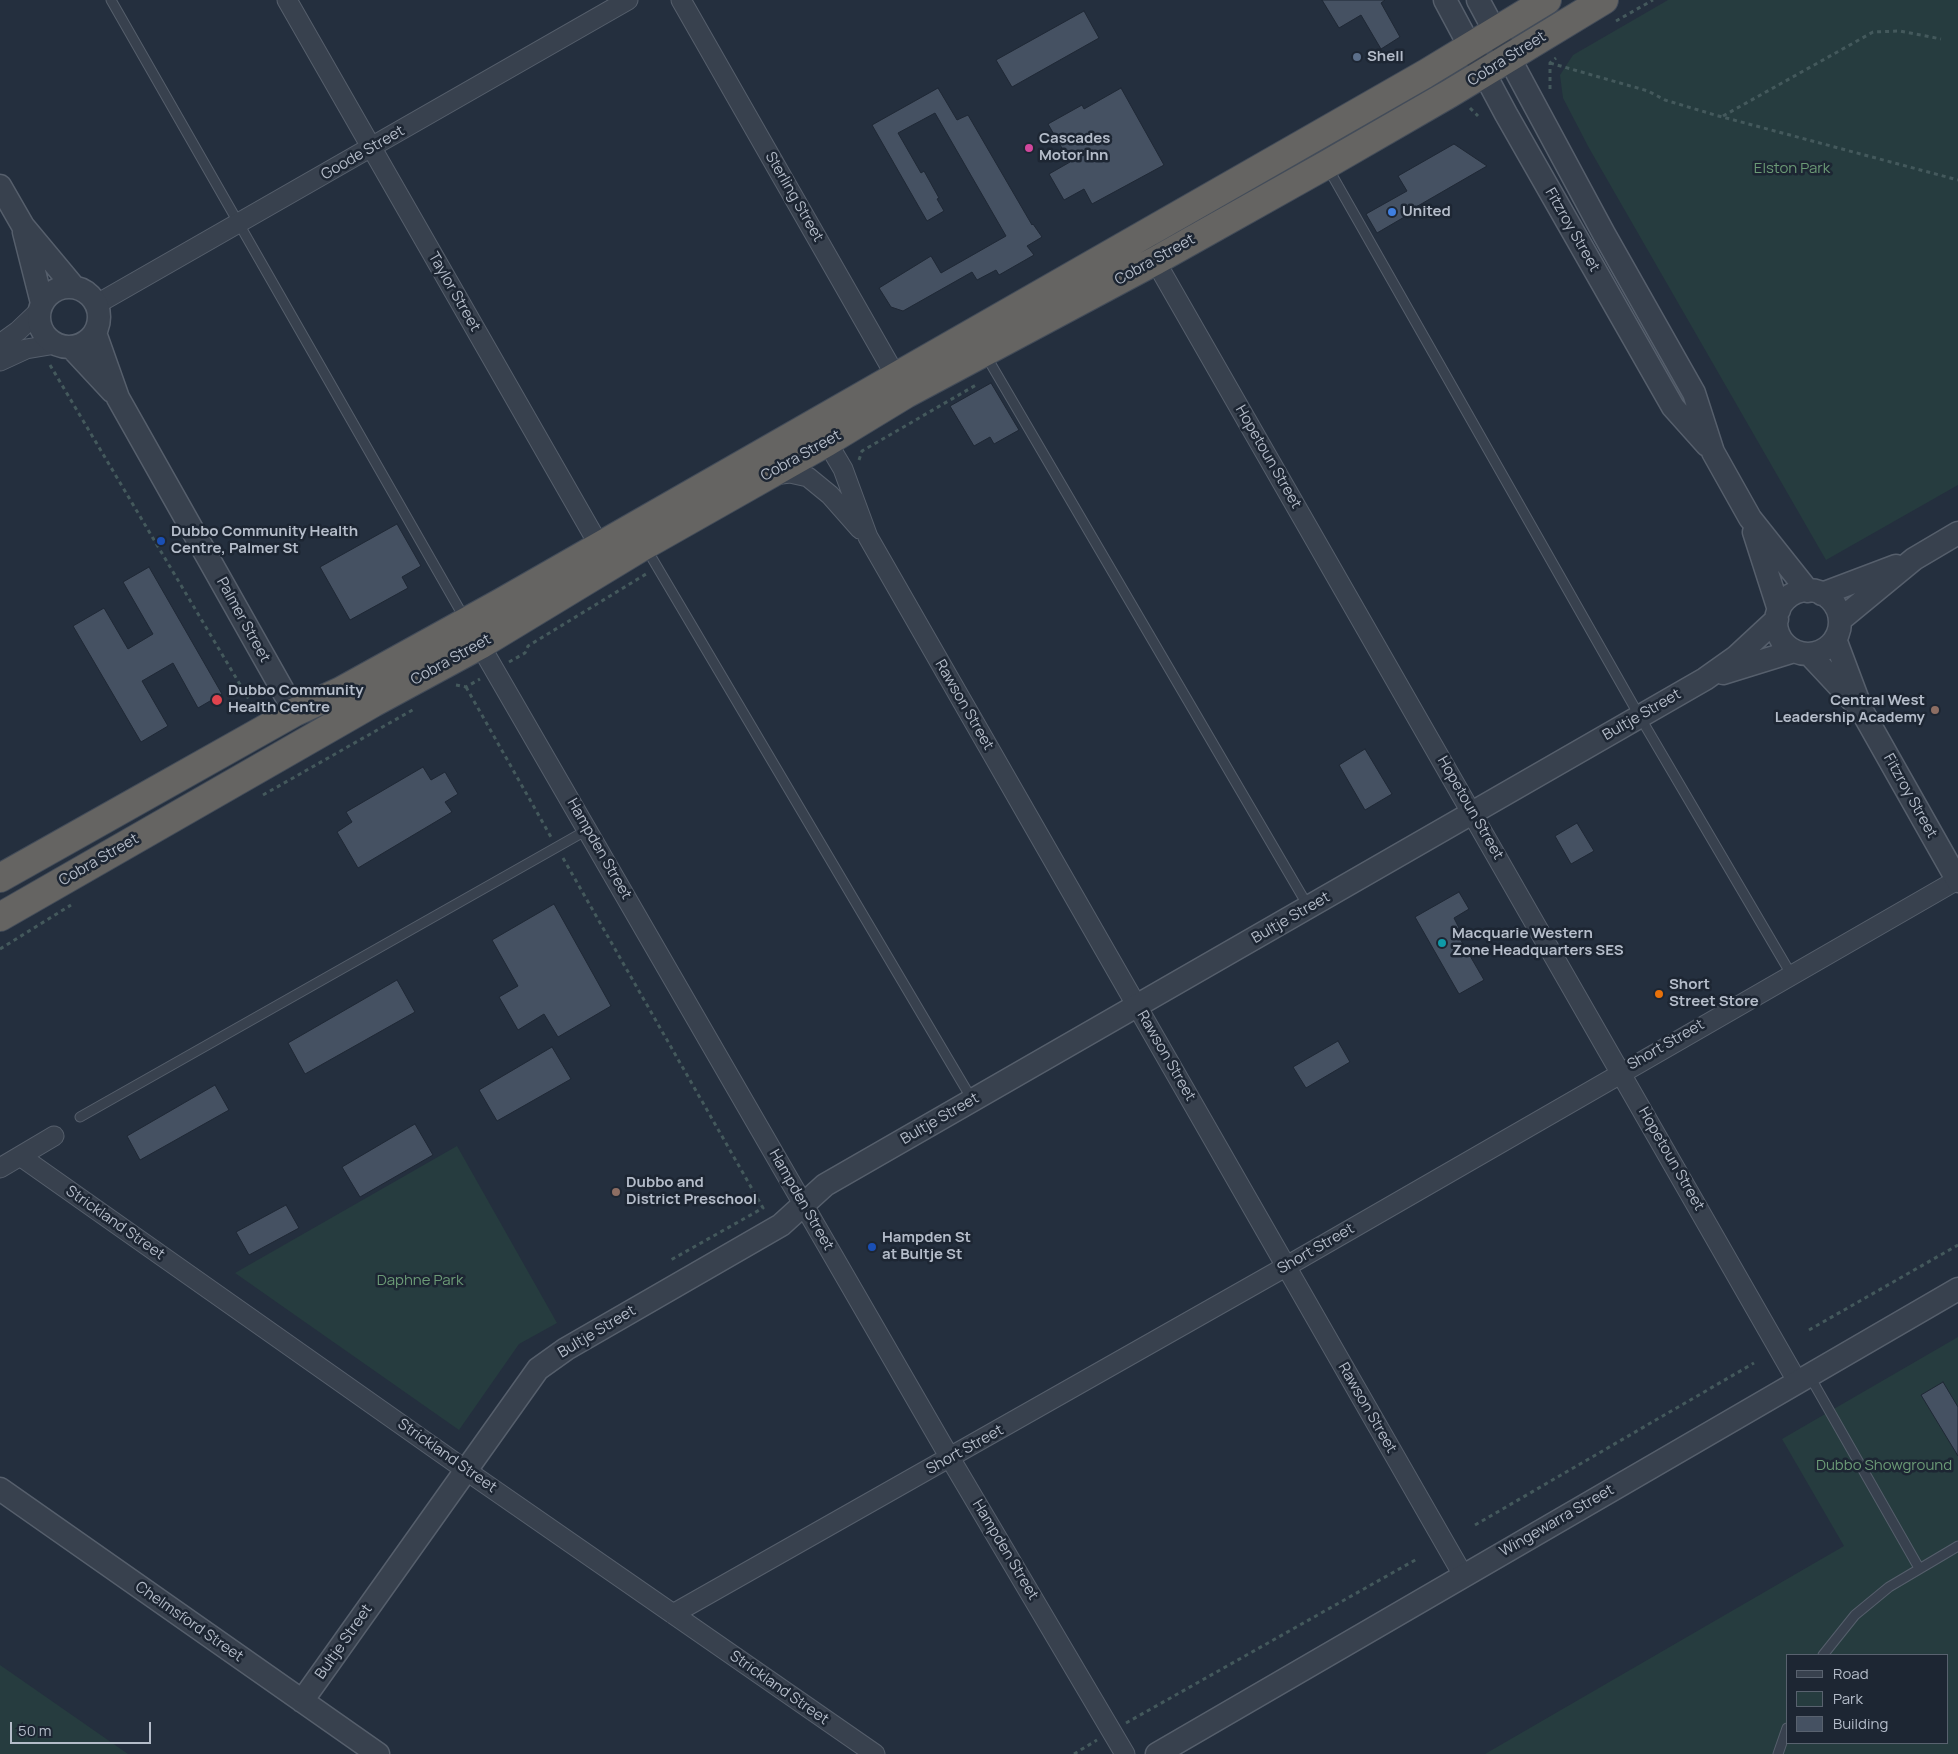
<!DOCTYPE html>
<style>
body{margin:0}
#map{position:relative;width:1958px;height:1754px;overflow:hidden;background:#242f3e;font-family:Manrope,sans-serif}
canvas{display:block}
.legend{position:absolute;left:1786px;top:1654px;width:162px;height:90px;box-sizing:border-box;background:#1d2633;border:1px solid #59626f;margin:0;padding:6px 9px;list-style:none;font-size:15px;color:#b4bcc9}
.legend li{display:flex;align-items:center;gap:10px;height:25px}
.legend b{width:25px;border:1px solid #59626f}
.scale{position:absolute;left:10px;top:1722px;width:141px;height:22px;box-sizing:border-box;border:2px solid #b4bcc9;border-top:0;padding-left:6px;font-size:15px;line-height:18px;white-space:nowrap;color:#b4bcc9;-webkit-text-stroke:4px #1d2633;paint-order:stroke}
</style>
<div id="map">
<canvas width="1958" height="1754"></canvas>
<ul class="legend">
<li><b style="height:6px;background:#38414e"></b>Road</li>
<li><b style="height:14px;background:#263c3f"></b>Park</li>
<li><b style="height:14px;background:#455162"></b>Building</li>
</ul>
<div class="scale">50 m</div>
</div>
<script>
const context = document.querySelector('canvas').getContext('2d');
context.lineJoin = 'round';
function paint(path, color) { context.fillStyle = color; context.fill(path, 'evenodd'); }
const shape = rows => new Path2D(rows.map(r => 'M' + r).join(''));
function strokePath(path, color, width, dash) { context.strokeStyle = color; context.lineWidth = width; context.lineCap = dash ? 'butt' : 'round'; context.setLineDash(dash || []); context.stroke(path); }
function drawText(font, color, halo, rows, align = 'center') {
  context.font = font + ' Manrope,sans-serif'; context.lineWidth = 5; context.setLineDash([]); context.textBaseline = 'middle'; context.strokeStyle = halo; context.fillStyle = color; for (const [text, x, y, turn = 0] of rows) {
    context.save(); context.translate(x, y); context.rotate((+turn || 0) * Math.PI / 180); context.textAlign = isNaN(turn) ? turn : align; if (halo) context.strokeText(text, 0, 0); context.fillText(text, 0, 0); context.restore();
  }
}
paint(shape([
 [1668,0,1958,0,1958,485,1826,560,1589,148,1563,98,1560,75,1573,55],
 [457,1146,557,1323,519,1344,459,1430,235,1273],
 [1958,1337,1958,1754,1485,1754,1844,1546,1782,1439],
 [1787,1655,1947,1655,1947,1743,1787,1743],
 [0,1665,128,1754,0,1754]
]), '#263c3f');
const building = shape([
 [1322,0,1385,0,1381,3,1400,37,1381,49,1361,15,1339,28,1322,0],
 [1084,11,1099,38,1012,87,996,60,1084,11],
 [938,88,957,120,968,115,1032,225,1033,224,1042,237,1027,246,1034,255,999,275,996,270,977,280,972,272,903,311,891,307,879,288,931,256,941,273,1006,236,935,113,898,133,921,173,924,171,939,198,937,199,944,211,927,221,872,125,938,88],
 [1121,88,1164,165,1092,204,1084,189,1064,200,1049,174,1070,162,1048,124,1082,105,1084,109,1121,88],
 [1454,144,1487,166,1416,207,1418,209,1377,233,1366,214,1407,191,1398,176,1454,144],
 [991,383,1019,430,994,444,990,437,974,446,950,406,991,383],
 [397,524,421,566,402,577,408,588,350,620,320,567,397,524],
 [149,567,222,694,198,708,173,663,142,681,168,726,141,742,73,626,104,608,128,649,153,634,123,582,149,567],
 [1365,749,1392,794,1365,810,1339,765,1365,749],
 [423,767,431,780,445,772,458,794,445,802,452,812,358,868,337,832,352,822,346,812,423,767],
 [1577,823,1594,851,1571,864,1555,836,1577,823],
 [1459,892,1469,909,1454,918,1459,928,1455,930,1484,980,1459,994,1415,917,1459,892],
 [554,904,611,1006,558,1037,544,1014,518,1030,499,997,518,986,492,940,554,904],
 [397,980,415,1012,305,1074,288,1043,397,980],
 [1338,1041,1350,1062,1306,1088,1293,1067,1338,1041],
 [552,1047,571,1079,497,1121,479,1090,552,1047],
 [215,1085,229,1110,140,1160,127,1136,215,1085],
 [415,1124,433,1155,360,1197,342,1167,415,1124],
 [286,1205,299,1228,249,1255,236,1232,286,1205],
 [1943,1382,1958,1407,1958,1456,1921,1395,1943,1382]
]);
paint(building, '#455162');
strokePath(building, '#1f2835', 1);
const service = shape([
 [111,0,465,619],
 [1328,168,1640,717,1791,974],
 [985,354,1308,906],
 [646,548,973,1101],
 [80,1117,587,830],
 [1809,1375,1919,1568],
 [1823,1655,1855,1615,1889,1587,1958,1546],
 [1778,1754,1787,1728]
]);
const minor = shape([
 [287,0,599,545,611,551],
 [681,0,902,387],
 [1141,236,1797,1381],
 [97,304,628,0],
 [0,344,18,331,39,311],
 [0,361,26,349,56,344],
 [818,436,827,442,843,469,868,537,1463,1575],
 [773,475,790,473,808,477,830,495,860,529],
 [480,645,950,1458,1125,1754],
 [20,1156,477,1478,875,1754],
 [0,1168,54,1136],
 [673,1614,1287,1266,1957,880]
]);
const tertiary = shape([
 [1445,0,1506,114,1673,407,1707,445],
 [1478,0,1604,234,1694,393,1713,452,1750,518,1808,591],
 [0,186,23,226,73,286],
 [24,232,42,303],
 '39 317a30 30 0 1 1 60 0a30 30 0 1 1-60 0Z',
 [95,333,118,398,295,712],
 [71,347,112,391],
 [1754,532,1779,610],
 '1776 622a32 32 0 1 1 64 0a32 32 0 1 1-64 0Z',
 [1822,594,1896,566],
 [1840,620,1914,559,1958,533],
 [1835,639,1862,711,1958,881],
 [1809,654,1853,701],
 [1723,673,1794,651],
 [0,1489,378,1754],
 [302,1701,538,1369,566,1349,781,1225,825,1185,1705,679,1736,657,1777,619],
 [1157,1754,1958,1289]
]);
const trunk = shape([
 [0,878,295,712,341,691,502,602,1425,74,1547,0],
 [0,917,373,703,480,645,640,548,827,442,906,394,1155,261,1326,165,1449,94,1604,0]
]);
strokePath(service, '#565f6c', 11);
strokePath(minor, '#565f6c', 21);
strokePath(tertiary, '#565f6c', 25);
strokePath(trunk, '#434c59', 30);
strokePath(shape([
 [1616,21,1653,0],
 [1550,63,1648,91,1665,100,1715,115,1958,180],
 [1550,89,1550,63,1556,58],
 [1470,108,1478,116],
 [1723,116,1873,32,1900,31,1941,39],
 [50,365,254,708],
 [859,460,862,451,976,385],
 [509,662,525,653,528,646,646,574],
 [456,685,466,687,480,679],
 [466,687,551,837],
 [263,795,416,708],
 [563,858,763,1208,669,1261],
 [0,949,71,905],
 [1809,1330,1958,1245],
 [1475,1525,1754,1363],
 [1126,1723,1417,1559],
 [1074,1754,1097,1740]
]), '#44595c', 3, [4, 4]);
strokePath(service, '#38414e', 9);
strokePath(minor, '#38414e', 19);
strokePath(tertiary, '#38414e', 22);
strokePath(trunk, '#656462', 28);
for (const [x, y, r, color] of [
 [1357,57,5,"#5c6f8a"],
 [1029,148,5,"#d1479c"],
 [1392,212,5,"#3f7fe0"],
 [161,541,5,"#1a4fb4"],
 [217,700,6,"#e0444e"],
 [1935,710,5,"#8d6e63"],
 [1442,943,5,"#0f9aa8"],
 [1659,994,5,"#e8710a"],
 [616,1192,5,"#8d6e63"],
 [872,1247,5,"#1a4fb4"]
]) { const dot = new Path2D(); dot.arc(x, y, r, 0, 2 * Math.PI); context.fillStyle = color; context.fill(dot); strokePath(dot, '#1d2633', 2); }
drawText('bold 15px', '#b4bcc9', '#1d2633', [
 ["Shell",1367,57],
 ["Cascades",1039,139],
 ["Motor Inn",1039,156],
 ["United",1402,212],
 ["Dubbo Community Health",171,532],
 ["Centre, Palmer St",171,549],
 ["Dubbo Community",228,691],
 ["Health Centre",228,708],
 ["Central West",1925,701,"right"],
 ["Leadership Academy",1925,718,"right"],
 ["Macquarie Western",1452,934],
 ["Zone Headquarters SES",1452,951],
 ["Short",1669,985],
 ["Street Store",1669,1002],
 ["Dubbo and",626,1183],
 ["District Preschool",626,1200],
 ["Hampden St",882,1238],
 ["at Bultje St",882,1255]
], 'left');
drawText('15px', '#b4bcc9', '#1d2633', [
 ["Cobra Street",1507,59,-32],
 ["Goode Street",363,153,-30],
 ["Sterling Street",794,197,60],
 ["Fitzroy Street",1572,230,60],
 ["Cobra Street",1155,260,-29],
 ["Taylor Street",454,292,60],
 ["Cobra Street",801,456,-29],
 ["Hopetoun Street",1268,457,60],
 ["Palmer Street",243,620,61],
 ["Cobra Street",451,660,-29],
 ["Rawson Street",964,705,60],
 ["Bultje Street",1642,715,-30],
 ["Fitzroy Street",1910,796,61],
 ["Hopetoun Street",1470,808,60],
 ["Hampden Street",599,849,60],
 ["Cobra Street",99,860,-30],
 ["Bultje Street",1291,918,-30],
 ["Short Street",1666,1045,-30],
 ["Rawson Street",1166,1056,60],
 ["Bultje Street",940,1119,-30],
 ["Hopetoun Street",1671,1159,60],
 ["Hampden Street",801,1200,60],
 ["Strickland Street",115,1223,35],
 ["Short Street",1316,1249,-30],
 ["Bultje Street",597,1332,-31],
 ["Rawson Street",1367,1408,60],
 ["Short Street",965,1450,-29],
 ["Strickland Street",447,1456,35],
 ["Wingewarra Street",1557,1521,-30],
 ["Hampden Street",1005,1550,59],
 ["Chelmsford Street",189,1622,35],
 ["Bultje Street",344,1642,-55],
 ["Strickland Street",779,1688,35]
]);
drawText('15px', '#6b9a76', '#1d2633', [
 ["Elston Park",1792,169],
 ["Daphne Park",420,1281],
 ["Dubbo Showground",1884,1466]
]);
</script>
